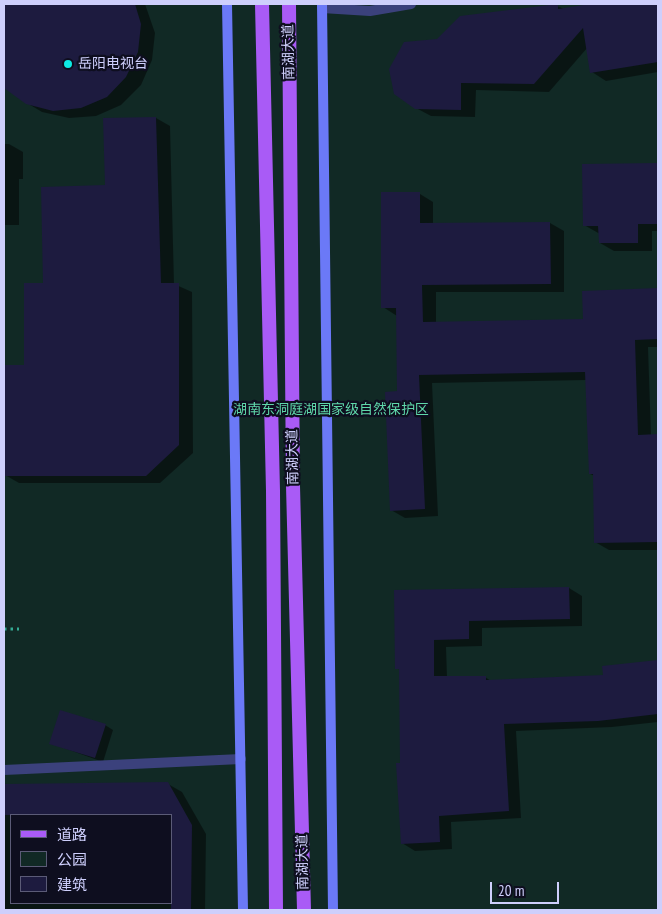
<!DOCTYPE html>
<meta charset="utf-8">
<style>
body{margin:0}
#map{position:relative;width:662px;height:914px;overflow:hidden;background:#0e0e1f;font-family:"PT Sans Narrow","Noto Sans SC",sans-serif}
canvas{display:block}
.frame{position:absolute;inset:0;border:5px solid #cecffc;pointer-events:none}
.legend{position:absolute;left:10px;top:814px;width:162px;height:90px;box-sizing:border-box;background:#0e0e1f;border:1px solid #5b5b77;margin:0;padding:6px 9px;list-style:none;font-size:15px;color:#cecffc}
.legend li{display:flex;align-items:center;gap:10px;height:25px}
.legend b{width:25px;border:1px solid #5b5b77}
.scale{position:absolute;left:490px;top:882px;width:69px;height:22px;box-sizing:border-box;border:2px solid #cecffc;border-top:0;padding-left:6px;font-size:15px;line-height:18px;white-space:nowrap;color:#cecffc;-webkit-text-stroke:4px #0e0e1f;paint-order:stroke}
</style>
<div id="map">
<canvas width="662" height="914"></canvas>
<div class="frame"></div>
<ul class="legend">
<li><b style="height:6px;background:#a95bf6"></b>道路</li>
<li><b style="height:14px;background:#112925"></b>公园</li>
<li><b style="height:14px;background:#1d1b3f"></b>建筑</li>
</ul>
<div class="scale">20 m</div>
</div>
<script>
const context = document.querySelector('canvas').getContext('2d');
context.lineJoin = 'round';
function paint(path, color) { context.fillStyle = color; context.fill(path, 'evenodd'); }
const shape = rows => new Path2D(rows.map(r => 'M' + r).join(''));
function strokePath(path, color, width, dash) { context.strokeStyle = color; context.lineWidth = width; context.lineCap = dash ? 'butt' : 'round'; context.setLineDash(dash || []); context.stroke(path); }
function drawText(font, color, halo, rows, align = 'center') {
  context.font = font + ' "PT Sans Narrow","Noto Sans SC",sans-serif'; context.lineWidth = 4.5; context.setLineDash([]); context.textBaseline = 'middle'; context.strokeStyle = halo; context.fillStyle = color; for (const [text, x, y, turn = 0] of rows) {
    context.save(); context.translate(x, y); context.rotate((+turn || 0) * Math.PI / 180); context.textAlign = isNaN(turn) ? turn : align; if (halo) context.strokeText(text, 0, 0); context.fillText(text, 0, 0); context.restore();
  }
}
paint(shape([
 [4,4,658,4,658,910,4,910],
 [11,815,171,815,171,903,11,903]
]), '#112925');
paint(shape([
 [4,4,145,4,155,33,152,60,141,85,121,105,96,116,69,118,42,112,27,103,4,86],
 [598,4,658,4,658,72,606,81,592,72,588,47,549,92,476,90,475,117,431,116,416,108,437,40,557,6,564,9],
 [156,118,170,126,174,284,192,292,193,453,160,483,19,483,5,475,4,367,25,367,45,284,106,187,104,119],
 [4,144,9,144,23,152,23,179,19,179,19,225,4,225],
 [658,164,658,231,652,231,652,251,614,251,600,243,600,234,584,225,583,165],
 [420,194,433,202,433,224,550,223,564,231,564,292,436,292,436,323,584,321,584,292,658,289,658,347,648,347,651,436,658,436,658,550,609,550,595,542,595,476,590,474,587,380,432,383,438,516,405,518,391,510,399,392,397,316,383,307],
 [569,588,582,596,582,626,482,628,482,646,446,647,447,677,485,677,491,681,605,676,604,667,658,661,658,722,612,727,516,731,521,818,451,822,452,849,415,851,402,843,400,670,397,668,395,591],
 [105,725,113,730,103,762,50,743],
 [168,784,182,792,206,834,205,910,4,910,4,785],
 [11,815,171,815,171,903,11,903]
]), '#0007');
paint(shape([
 [4,4,135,4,141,24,138,52,126,77,107,97,81,108,53,111,26,104,4,88],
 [558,4,558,9,590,4,658,4,658,62,590,73,583,28,534,84,461,83,461,110,415,109,394,94,389,69,404,42,437,39,460,16],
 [156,117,161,283,179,283,179,445,146,476,4,476,4,365,24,365,24,283,43,283,41,187,105,185,103,118],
 [658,163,658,224,638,224,638,243,599,243,598,226,583,226,582,164],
 [381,192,420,192,420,223,550,222,551,284,422,285,423,322,583,319,582,291,658,288,658,339,635,340,638,435,658,434,658,542,594,543,593,474,589,474,585,372,419,375,425,509,390,511,385,392,397,391,396,308,381,308],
 [569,587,570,619,469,621,469,639,434,640,434,676,486,676,486,680,603,675,602,666,658,660,658,714,598,721,504,724,509,811,439,816,440,842,401,844,396,763,400,763,399,669,395,669,394,590],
 [60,710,106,724,95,758,49,744],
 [168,782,192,825,191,910,171,910,171,815,4,815,4,784]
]), '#1d1b3f');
strokePath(shape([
 [4,629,19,629]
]), '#34ab94', 3, [2.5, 4]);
strokePath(shape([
 [322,8,370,11,411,4],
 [4,770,241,759]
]), '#3b417c', 10);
strokePath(shape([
 [227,4,243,910],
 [322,4,333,910]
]), '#6b79f7', 10);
strokePath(shape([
 [262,4,273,491,276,910],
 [289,4,293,486,304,910]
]), '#a95bf6', 14);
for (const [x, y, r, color] of [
 [68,64,5,"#0deae4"]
]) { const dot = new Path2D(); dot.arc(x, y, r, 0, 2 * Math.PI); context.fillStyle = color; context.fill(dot); strokePath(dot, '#0e0e1f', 2); }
drawText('14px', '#cecffc', '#0e0e1f', [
 ["南湖大道",289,52,-91],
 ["南湖大道",293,457,-91],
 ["南湖大道",303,862,-91]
]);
drawText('14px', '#cecffc', '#0e0e1f', [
 ["岳阳电视台",78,64]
], 'left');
drawText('14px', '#5fd8aa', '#0e0e1f', [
 ["湖南东洞庭湖国家级自然保护区",331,410]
]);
</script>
